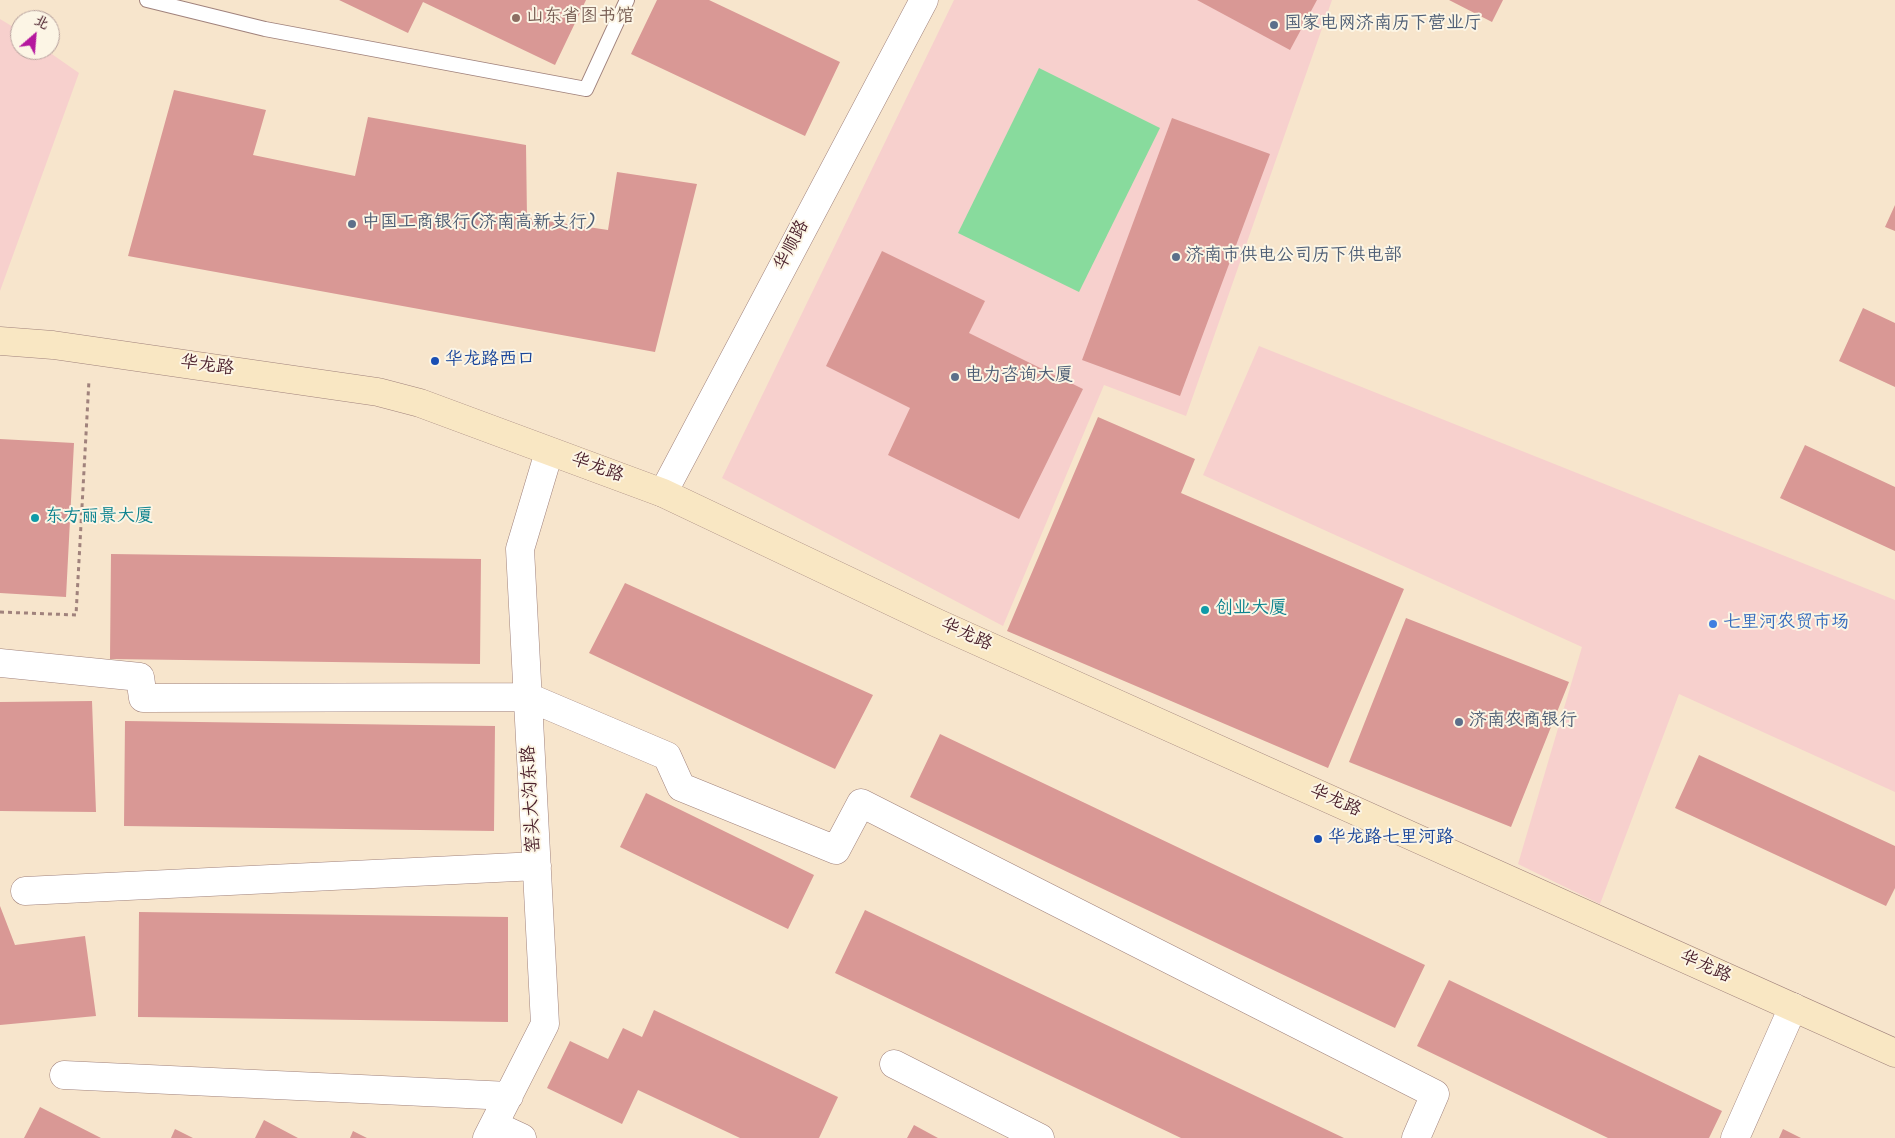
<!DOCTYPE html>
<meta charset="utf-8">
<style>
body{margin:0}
#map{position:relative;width:1895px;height:1138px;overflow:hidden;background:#f7e5cc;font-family:Kalam,"LXGW WenKai TC",sans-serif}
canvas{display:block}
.north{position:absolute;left:10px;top:10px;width:50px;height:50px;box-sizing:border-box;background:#fcf5e5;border:1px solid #b59f9b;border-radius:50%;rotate:27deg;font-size:14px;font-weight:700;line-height:20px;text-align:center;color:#4a1f2b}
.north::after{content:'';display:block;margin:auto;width:18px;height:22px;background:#b5179e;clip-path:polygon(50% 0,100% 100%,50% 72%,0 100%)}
</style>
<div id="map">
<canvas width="1895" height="1138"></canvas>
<div class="north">北</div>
</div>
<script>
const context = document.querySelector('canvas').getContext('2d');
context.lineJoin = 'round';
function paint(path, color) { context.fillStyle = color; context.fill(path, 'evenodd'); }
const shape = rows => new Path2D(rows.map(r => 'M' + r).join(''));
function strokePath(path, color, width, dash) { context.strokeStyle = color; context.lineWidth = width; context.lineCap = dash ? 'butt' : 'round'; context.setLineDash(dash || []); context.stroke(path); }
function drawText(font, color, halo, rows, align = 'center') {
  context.font = font + ' Kalam,"LXGW WenKai TC",sans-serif'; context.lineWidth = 4; context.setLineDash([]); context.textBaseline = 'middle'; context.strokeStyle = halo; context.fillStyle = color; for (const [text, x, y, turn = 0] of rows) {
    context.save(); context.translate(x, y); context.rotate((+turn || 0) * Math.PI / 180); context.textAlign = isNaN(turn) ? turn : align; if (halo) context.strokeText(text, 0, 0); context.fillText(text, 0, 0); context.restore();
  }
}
paint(shape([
 [954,0,1332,0,1186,416,1104,385,1003,626,722,478],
 [0,19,20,31,20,50,46,50,79,73,0,291],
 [1259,346,1895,600,1895,792,1679,694,1600,904,1518,864,1582,647,1203,475]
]), '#f7d0cd');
paint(shape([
 [1039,68,1160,128,1079,292,958,233]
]), '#88db9d');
paint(shape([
 [339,0,586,0,555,65,423,2,408,33],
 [657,0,709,0,840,62,805,136,631,54],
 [1197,0,1317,0,1290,50],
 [1449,0,1503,0,1492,22],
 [174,90,266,110,253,155,355,176,368,117,526,145,527,218,608,230,617,172,697,184,655,352,128,256],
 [1172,118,1270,154,1180,396,1082,360],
 [1895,205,1895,231,1885,227],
 [882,251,985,301,969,333,1083,389,1019,519,888,455,910,408,826,366],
 [1863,308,1895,323,1895,387,1839,361],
 [1098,417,1195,459,1181,493,1404,589,1328,768,1007,631],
 [0,439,74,443,66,597,0,593],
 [1805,445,1895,487,1895,551,1780,498],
 [111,554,481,559,480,664,110,659],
 [625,583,873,695,835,769,589,653],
 [1406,618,1569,682,1511,827,1349,762],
 [92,701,96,812,0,811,0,702],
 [125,721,495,726,494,831,124,826],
 [940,734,1425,965,1395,1028,910,797],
 [1699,755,1895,846,1895,888,1886,906,1675,808],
 [646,793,814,875,788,929,620,847],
 [0,906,15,945,85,936,96,1016,0,1025],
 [865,910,1344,1138,1181,1138,835,973],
 [139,912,508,917,508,1022,138,1017],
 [1449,980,1722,1111,1709,1138,1608,1138,1417,1046],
 [654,1010,838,1097,819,1138,740,1138,638,1090,622,1124,547,1088,570,1041,608,1059,623,1028,642,1037],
 [40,1107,101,1138,24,1138],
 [264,1120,298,1138,255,1138],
 [914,1125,938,1138,907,1138],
 [175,1129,193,1138,171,1138],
 [1783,1129,1801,1138,1779,1138],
 [353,1131,367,1138,350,1138]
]), '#d99895');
const service = shape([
 [147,0,265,29,586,89,627,0]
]);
const minor = shape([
 [663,493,924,0],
 [0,663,140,677,143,698,528,697,667,756,681,787,836,850,861,803,1435,1094,1416,1138],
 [25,891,537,866],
 [894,1064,1040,1138],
 [64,1075,509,1096],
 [494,1125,522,1138],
 [487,1138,545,1024,520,549,549,452],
 [1735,1138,1793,1007]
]);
const secondary = shape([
 [0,341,53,345,378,392,420,403,663,493,937,623,1895,1053]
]);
strokePath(service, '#a0827c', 16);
strokePath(minor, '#a0827c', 29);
strokePath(secondary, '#a0827c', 29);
strokePath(shape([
 [0,612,76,615,89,380]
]), '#a0827c', 3, [4, 4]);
strokePath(service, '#fff', 14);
strokePath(minor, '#fff', 28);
strokePath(secondary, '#f9e7c3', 28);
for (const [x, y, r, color] of [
 [516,18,5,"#8d6e63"],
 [1274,25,5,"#5c6f8a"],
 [352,224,5,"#5c6f8a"],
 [1176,257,5,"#5c6f8a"],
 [435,361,5,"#1a4fb4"],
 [955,377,5,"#5c6f8a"],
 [35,518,5,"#0f9aa8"],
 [1205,610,5,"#0f9aa8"],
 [1713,624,5,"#3f7fe0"],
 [1459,722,5,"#5c6f8a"],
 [1318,839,5,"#1a4fb4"]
]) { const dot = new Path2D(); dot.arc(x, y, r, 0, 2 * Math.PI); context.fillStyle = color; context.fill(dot); strokePath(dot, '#fcf5e5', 2); }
drawText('18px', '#785e54', '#fcf5e5', [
 ["山东省图书馆",526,18]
], 'left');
drawText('18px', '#4e5e75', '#fcf5e5', [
 ["国家电网济南历下营业厅",1284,25],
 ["中国工商银行(济南高新支行)",362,224],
 ["济南市供电公司历下供电部",1186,257],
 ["电力咨询大厦",965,377],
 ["济南农商银行",1469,722]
], 'left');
drawText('18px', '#4a1f2b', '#fcf5e5', [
 ["华顺路",793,246,-62],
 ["华龙路",207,367,8],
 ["华龙路",597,469,20],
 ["华龙路",966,636,24],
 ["窑头大沟东路",533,799,-93],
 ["华龙路",1335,802,24],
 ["华龙路",1705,968,24]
]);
drawText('18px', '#164399', '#fcf5e5', [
 ["华龙路西口",445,361],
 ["华龙路七里河路",1328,839]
], 'left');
drawText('18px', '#0d838f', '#fcf5e5', [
 ["东方丽景大厦",45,518],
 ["创业大厦",1215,610]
], 'left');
drawText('18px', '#366cbe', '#fcf5e5', [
 ["七里河农贸市场",1723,624]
], 'left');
</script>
